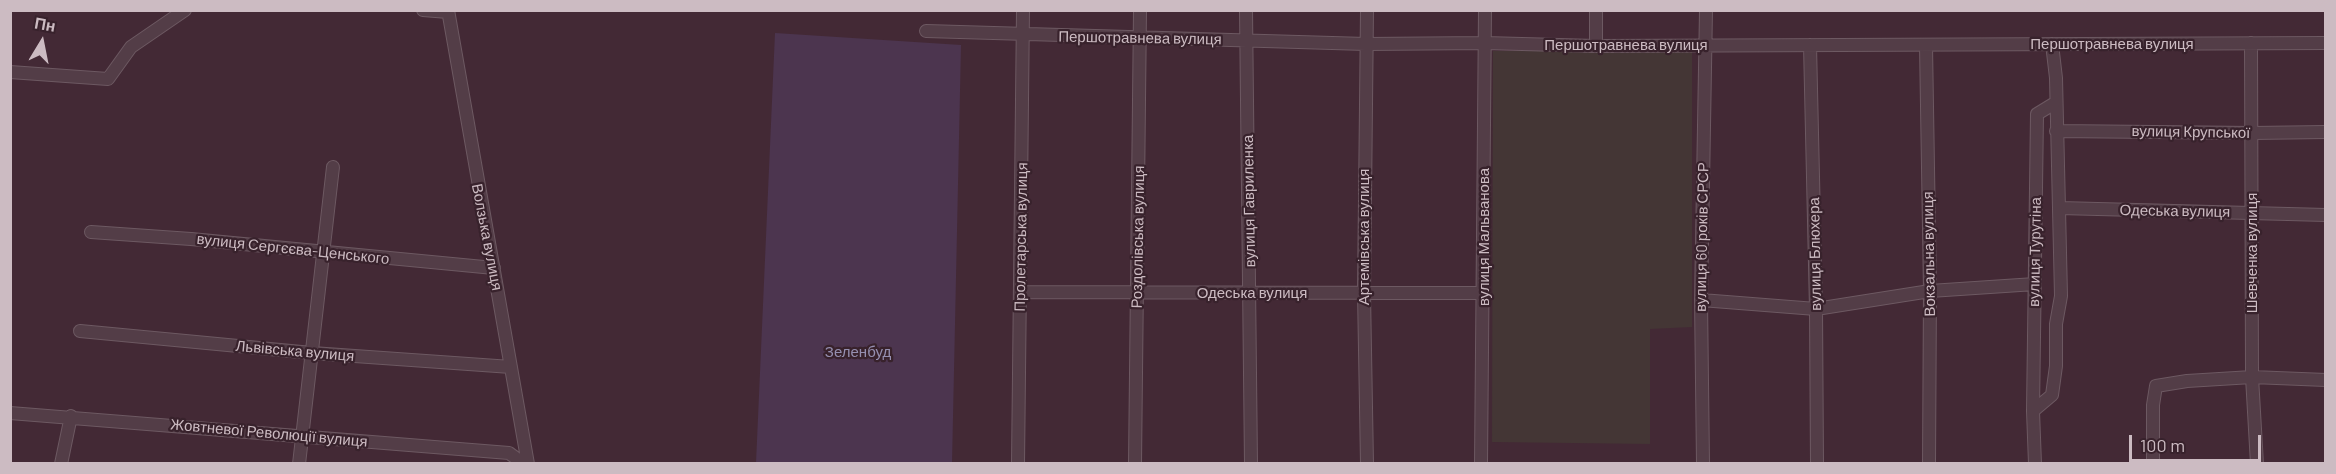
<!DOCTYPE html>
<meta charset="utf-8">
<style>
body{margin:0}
#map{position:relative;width:2336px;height:474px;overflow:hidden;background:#432935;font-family:Barlow,sans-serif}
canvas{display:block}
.frame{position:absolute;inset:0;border:12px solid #ccbbc2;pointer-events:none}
.north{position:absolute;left:12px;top:12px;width:60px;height:60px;-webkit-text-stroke:4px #38222c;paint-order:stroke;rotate:10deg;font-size:16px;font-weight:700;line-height:24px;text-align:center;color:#ccbbc2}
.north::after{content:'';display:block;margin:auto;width:21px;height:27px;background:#ccbbc2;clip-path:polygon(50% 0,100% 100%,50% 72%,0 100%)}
.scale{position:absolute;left:2129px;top:435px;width:132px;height:27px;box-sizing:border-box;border:3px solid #ccbbc2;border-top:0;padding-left:8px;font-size:18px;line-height:21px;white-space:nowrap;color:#ccbbc2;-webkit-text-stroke:4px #38222c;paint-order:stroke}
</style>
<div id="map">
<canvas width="2336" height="474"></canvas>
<div class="frame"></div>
<div class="north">Пн</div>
<div class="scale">100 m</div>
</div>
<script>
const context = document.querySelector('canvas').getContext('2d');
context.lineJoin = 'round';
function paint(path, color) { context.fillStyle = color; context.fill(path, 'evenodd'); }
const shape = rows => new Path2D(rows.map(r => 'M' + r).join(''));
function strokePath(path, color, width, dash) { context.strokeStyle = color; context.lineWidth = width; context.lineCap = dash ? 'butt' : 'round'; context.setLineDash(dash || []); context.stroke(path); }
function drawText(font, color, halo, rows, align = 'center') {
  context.font = font + ' Barlow,sans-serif'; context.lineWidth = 4.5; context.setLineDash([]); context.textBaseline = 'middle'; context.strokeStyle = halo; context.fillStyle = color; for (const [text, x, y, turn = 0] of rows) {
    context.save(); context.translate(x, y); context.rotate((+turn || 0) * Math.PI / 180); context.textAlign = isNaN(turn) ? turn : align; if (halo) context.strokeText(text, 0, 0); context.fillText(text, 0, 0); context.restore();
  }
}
paint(shape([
 [1493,51,1692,51,1692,327,1650,329,1650,444,1492,442]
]), '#443635');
paint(shape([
 [775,33,961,45,952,463,756,463]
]), '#4c354f');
const minor = shape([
 [423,10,448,12],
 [448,10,528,464],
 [1246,10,1251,464],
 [1367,10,1364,293,1367,464],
 [1596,10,1596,46],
 [926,31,1366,44,1485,43,1596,46,2326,43],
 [2251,43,2252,377,2257,464],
 [1810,45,1816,309,1817,464],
 [1926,45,1930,291,1929,464],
 [10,72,108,79,131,47,185,10],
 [2056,131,2252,133,2326,132],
 [2060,208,2326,215],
 [91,232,191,239,494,268],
 [1020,292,1484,293],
 [1701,300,1816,309,1930,291,2035,284],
 [80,331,312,353,511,367],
 [2033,411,2052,395,2056,366,2056,324,2061,296,2056,78,2052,44],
 [10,413,509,453,524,464],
 [61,464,71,416],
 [299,464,333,167],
 [1018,464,1023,10],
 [1135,464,1140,10],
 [1481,464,1485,10],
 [1703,464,1701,300,1706,10],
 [2035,464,2033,411,2037,114,2055,103],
 [2153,464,2153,405,2156,386,2187,381,2252,377,2326,380]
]);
strokePath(minor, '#6d5962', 14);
strokePath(minor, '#533d47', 12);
drawText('15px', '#ccbbc2', '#38222c', [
 ["Першотравнева вулиця",1140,38,1],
 ["Першотравнева вулиця",2112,44],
 ["Першотравнева вулиця",1626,45],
 ["вулиця Крупської",2191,132,1],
 ["вулиця Гавриленка",1249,201,-91],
 ["Одеська вулиця",2175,211,1],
 ["Волзька вулиця",487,237,79],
 ["Пролетарська вулиця",1021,237,-89],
 ["Роздолівська вулиця",1138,237,-89],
 ["Артемівська вулиця",1364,237,-90],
 ["вулиця Мальванова",1484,237,-90],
 ["вулиця 60 років СРСР",1702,237,-89],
 ["вулиця Сергєєва-Ценського",293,249,6],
 ["вулиця Турутіна",2035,252,-89],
 ["Шевченка вулиця",2252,253,-90],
 ["вулиця Блюхера",1815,254,-91],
 ["Вокзальна вулиця",1929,254,-91],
 ["Одеська вулиця",1252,293],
 ["Львівська вулиця",295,351,5],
 ["Жовтневої Революції вулиця",269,433,5]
]);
drawText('15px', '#958fb0', '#38222c', [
 ["Зеленбуд",858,352]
]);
</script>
